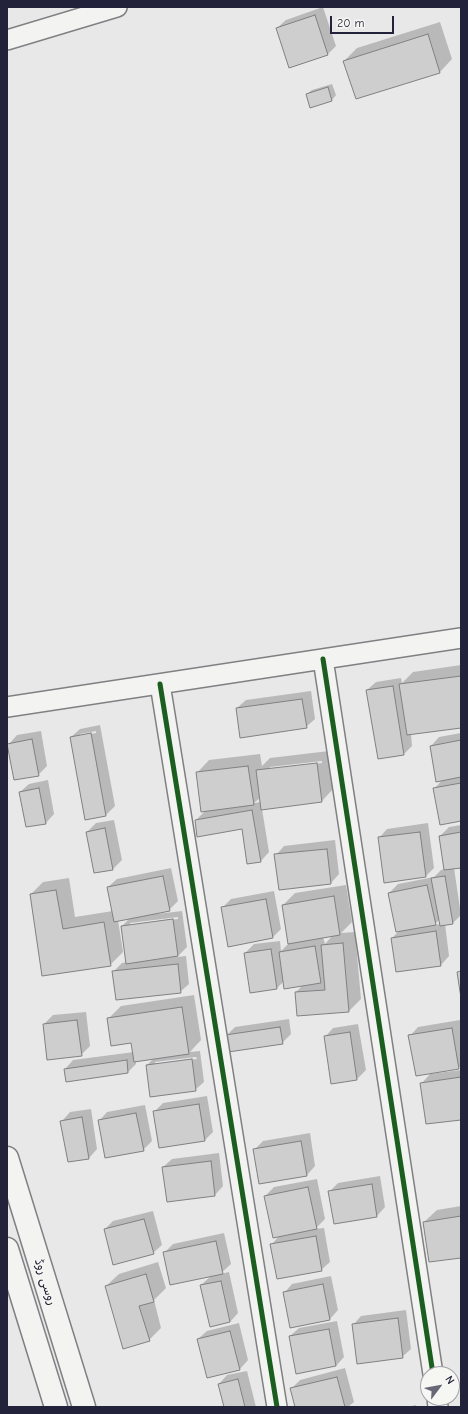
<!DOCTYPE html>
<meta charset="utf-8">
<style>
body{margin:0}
#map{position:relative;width:468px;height:1414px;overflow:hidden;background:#e8e8e8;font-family:"Comic Neue",sans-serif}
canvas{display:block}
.frame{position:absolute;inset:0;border:8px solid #22223b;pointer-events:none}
.north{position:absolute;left:420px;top:1366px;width:40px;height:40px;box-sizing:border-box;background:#f6f6f2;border:1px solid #a1a1a9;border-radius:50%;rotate:58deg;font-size:11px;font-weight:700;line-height:16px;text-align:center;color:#22223b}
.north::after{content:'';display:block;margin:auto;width:14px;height:18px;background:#676778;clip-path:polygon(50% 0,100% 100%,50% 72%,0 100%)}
.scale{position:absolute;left:330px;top:16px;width:64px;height:18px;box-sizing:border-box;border:2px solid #22223b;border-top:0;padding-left:5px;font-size:12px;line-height:14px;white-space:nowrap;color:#22223b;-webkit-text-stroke:3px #f6f6f2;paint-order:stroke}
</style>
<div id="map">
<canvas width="468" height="1414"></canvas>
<div class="frame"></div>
<div class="north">N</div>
<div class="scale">20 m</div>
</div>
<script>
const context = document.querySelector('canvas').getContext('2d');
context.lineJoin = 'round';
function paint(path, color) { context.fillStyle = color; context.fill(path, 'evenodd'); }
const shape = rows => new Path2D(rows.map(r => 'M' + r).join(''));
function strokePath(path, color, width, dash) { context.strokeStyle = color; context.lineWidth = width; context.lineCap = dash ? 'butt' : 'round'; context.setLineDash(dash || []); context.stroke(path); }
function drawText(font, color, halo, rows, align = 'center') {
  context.font = font + ' "Comic Neue","Playpen Sans Arabic",sans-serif'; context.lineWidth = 3; context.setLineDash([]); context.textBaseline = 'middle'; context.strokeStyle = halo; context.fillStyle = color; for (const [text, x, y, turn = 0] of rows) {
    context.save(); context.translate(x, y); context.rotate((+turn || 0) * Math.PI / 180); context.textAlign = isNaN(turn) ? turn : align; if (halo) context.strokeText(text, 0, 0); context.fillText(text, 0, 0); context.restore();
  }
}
paint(shape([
 [323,7,336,46,328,54,277,28,286,20],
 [440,22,452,59,440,72,344,61,357,48],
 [332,84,336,95,332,100,311,106,307,94,312,90],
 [461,665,461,727,411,734,412,746,404,754,367,690,376,682,401,678,402,683,413,672],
 [311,691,315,719,306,727,237,708,246,700],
 [100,725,115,806,106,815,86,819,71,737,80,729],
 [96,731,96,733,80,736,80,734],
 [41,731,47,766,38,775,9,744,17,735],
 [461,733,461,820,434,789,443,779,431,746,439,737],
 [329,751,334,788,322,801,262,809,269,852,261,861,243,828,196,820,205,811,197,773,209,760,260,754,262,766,270,758],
 [322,761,322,763,270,769,270,767],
 [261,797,261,802,254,803],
 [48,780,54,814,46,823,20,792,29,784],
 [114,820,122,860,113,869,95,872,87,832,96,823],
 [428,823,434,868,426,876,379,838,387,829],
 [461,825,461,867,454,868,461,915,453,923,445,924,449,956,441,965,392,938,400,930,389,893,398,884,434,877,441,870,445,869,440,836,449,827],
 [440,919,440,924,434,925],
 [335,840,339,874,331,883,276,855,284,846],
 [171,868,178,901,169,910,157,912,157,914,182,911,187,947,177,957,186,956,189,984,180,992,114,971,122,963,127,962,122,926,130,918,118,920,123,952,110,965,43,975,31,894,43,882,69,878,75,917,113,911,108,887,117,879],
 [178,917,178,919,130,925,130,923],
 [346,885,352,922,341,933,355,932,361,999,349,1011,296,992,304,984,284,981,277,988,245,953,254,944,280,941,281,951,288,944,283,905,295,893],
 [333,935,325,944,323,937],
 [274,891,281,929,272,938,222,908,231,899],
 [194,995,201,1040,190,1052,200,1051,204,1082,195,1090,147,1065,154,1058,136,1061,136,1064,128,1072,66,1081,65,1069,73,1060,134,1052,132,1042,108,1019,121,1006],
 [196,1057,197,1059,155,1064,155,1062],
 [86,1012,90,1046,81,1055,44,1024,53,1015],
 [289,1019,291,1034,282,1043,226,1036,235,1027],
 [460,1020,461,1066,458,1068,410,1036,418,1027],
 [358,1024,366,1070,357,1079,332,1083,325,1037,333,1028],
 [461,1070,461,1119,421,1084,430,1074],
 [207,1096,213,1132,205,1140,154,1112,163,1103],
 [145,1105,152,1141,143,1150,99,1121,107,1112],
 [91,1109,97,1149,89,1158,62,1121,70,1112],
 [310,1133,315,1166,307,1175,254,1150,263,1141],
 [219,1153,223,1186,215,1195,163,1167,172,1159],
 [380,1176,385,1207,377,1216,329,1192,338,1183],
 [317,1179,325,1219,315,1229,324,1228,330,1262,321,1270,272,1244,280,1235,265,1196,274,1187],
 [461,1206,461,1257,424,1222,437,1210],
 [153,1211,162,1245,153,1253,105,1229,113,1221],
 [224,1233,231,1264,220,1274,229,1272,238,1313,230,1322,201,1285,212,1275,164,1253,173,1244],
 [158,1262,166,1288,154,1300,161,1328,149,1340,106,1286,119,1274],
 [331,1276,338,1310,330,1319,284,1293,292,1284],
 [406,1310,411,1349,402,1357,353,1325,361,1316],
 [337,1321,344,1357,336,1366,290,1336,299,1328],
 [239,1323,248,1360,240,1369,208,1377,198,1339,207,1331],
 [345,1368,354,1402,348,1407,296,1407,292,1388,300,1380],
 [247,1371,256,1407,225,1407,219,1384,227,1375],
 [416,1405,417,1407,406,1407]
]), '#0003');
const building = shape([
 [315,15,328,55,289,68,276,28,315,15],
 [428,34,440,73,356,99,343,61,428,34],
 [328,87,332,101,310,108,306,94,328,87],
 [461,676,461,728,407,735,399,684,461,676],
 [393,686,404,755,378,759,366,690,393,686],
 [302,699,307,728,240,738,236,708,302,699],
 [91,733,106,816,85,820,70,737,91,733],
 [32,739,39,776,14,780,7,744,32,739],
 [461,740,461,777,436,782,430,746,461,740],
 [317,763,322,802,261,810,256,770,317,763],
 [248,766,254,805,201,812,196,772,248,766],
 [461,783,461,821,440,825,433,788,461,783],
 [39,788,46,824,26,827,19,792,39,788],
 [252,810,261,862,247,864,242,829,197,837,195,820,252,810],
 [105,828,113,870,94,873,86,832,105,828],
 [420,832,426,877,384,883,378,837,420,832],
 [461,832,461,868,444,870,439,836,461,832],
 [327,849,331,884,279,890,274,854,327,849],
 [163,876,170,911,114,922,107,887,163,876],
 [445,876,453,924,440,926,431,878,445,876],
 [427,885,436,925,396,932,388,893,427,885],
 [56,890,63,929,104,922,111,966,42,976,30,894,56,890],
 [334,896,340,935,288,944,282,905,334,896],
 [266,899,273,938,228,947,221,907,266,899],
 [173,919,178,956,126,964,121,926,173,919],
 [436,931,441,966,396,972,391,938,436,931],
 [343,943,349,1012,297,1016,295,992,325,990,321,945,343,943],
 [315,946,321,983,284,989,279,952,315,946],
 [271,949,277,989,250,993,244,953,271,949],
 [178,964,181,993,116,1000,112,971,178,964],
 [461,971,461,998,457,972,461,971],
 [182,1007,189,1054,134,1062,131,1043,111,1046,107,1018,182,1007],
 [77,1020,82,1056,47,1060,43,1024,77,1020],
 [280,1027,283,1044,228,1052,225,1035,280,1027],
 [452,1028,459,1069,416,1076,408,1035,452,1028],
 [350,1032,357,1080,331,1084,324,1036,350,1032],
 [192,1059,196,1091,150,1097,146,1065,192,1059],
 [127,1060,128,1073,66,1082,64,1069,127,1060],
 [461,1077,461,1120,426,1124,420,1083,461,1077],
 [199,1104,205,1141,159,1148,153,1111,199,1104],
 [136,1113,144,1151,105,1158,98,1120,136,1113],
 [82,1117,89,1159,68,1162,60,1121,82,1117],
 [301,1141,307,1176,259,1184,253,1149,301,1141],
 [211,1161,215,1196,167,1202,162,1167,211,1161],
 [372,1184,377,1217,334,1224,328,1191,372,1184],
 [308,1187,317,1229,273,1238,264,1196,308,1187],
 [461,1216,461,1258,429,1262,423,1222,461,1216],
 [144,1219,154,1254,113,1265,104,1229,144,1219],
 [316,1236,322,1271,277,1279,270,1244,316,1236],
 [216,1241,223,1274,170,1285,163,1252,216,1241],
 [146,1274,154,1302,139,1306,150,1341,123,1349,105,1286,146,1274],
 [221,1281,230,1322,210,1327,200,1285,221,1281],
 [323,1284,330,1320,290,1328,283,1292,323,1284],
 [398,1318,403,1358,357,1364,352,1324,398,1318],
 [329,1329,336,1366,296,1374,289,1336,329,1329],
 [230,1331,240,1370,207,1378,197,1339,230,1331],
 [337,1377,345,1407,295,1407,290,1388,337,1377],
 [238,1379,245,1407,224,1407,218,1384,238,1379]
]);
paint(building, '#cececf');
strokePath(building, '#808084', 1);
const minor = shape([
 [7,40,117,7],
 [323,659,433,1374],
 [160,684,277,1407],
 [7,707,461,638],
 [437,1398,438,1407]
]);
const secondary = shape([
 [7,1158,84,1407],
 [7,1249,56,1407]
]);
strokePath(minor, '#808084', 22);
strokePath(secondary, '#808084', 25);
strokePath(minor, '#f3f3f1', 19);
strokePath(secondary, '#f3f3f1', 22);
strokePath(shape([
 [323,659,433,1374],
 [160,684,277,1407]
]), '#1b5e20', 5);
drawText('12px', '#22223b', '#f6f6f2', [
 ["روسی روڈ",45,1282,73]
]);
</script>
